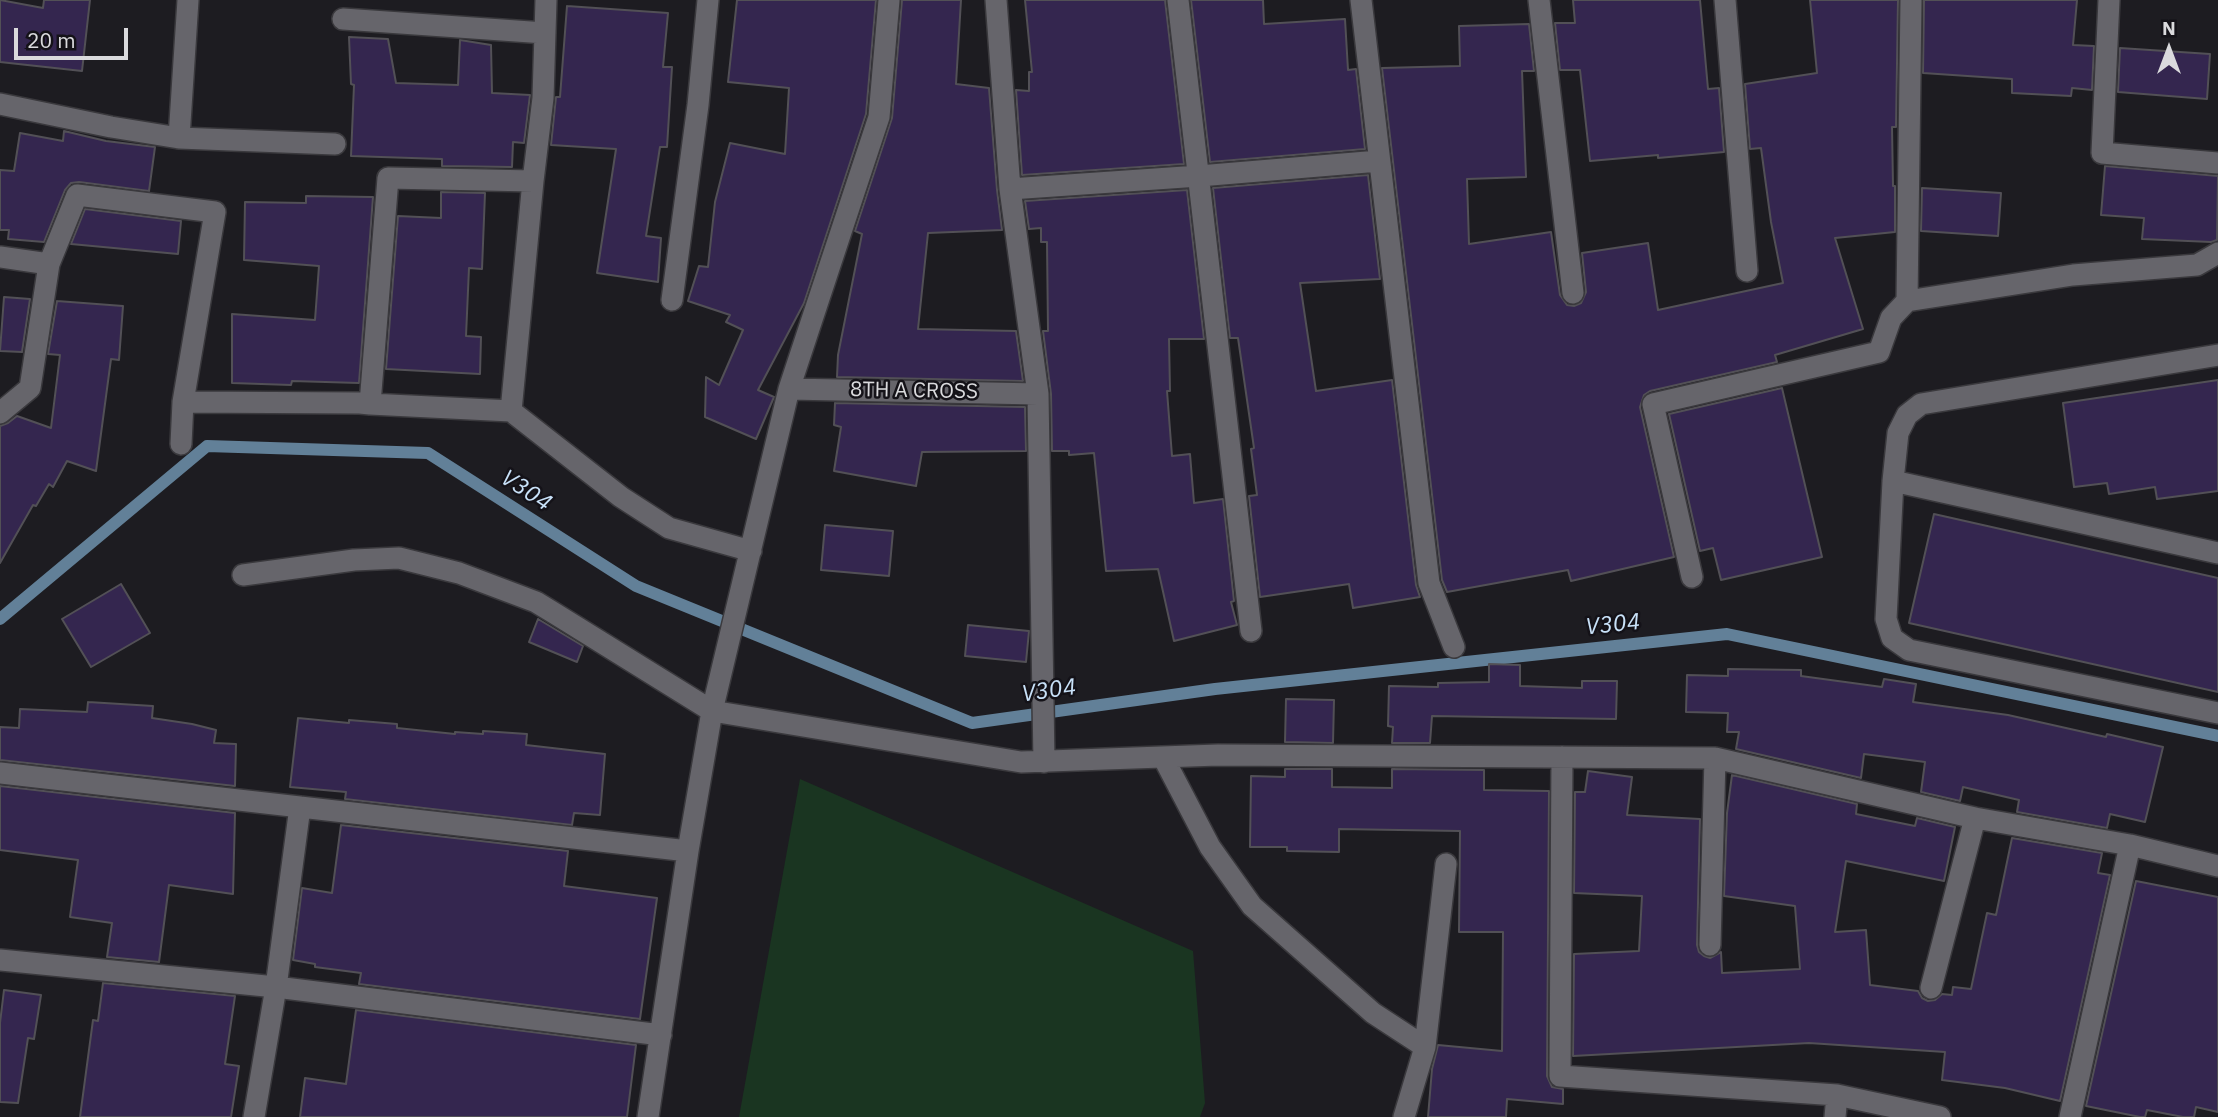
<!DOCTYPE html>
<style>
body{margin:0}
#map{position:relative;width:2218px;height:1117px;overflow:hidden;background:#1d1c21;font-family:"IBM Plex Sans",sans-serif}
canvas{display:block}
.north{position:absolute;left:2134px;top:14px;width:70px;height:70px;-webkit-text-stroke:5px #141218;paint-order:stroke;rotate:0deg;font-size:19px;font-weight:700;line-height:28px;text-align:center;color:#dadadd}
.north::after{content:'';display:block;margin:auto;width:24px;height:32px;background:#dadadd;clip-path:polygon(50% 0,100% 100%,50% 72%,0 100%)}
.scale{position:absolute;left:14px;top:28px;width:114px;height:32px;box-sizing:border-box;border:4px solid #dadadd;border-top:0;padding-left:9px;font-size:21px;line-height:24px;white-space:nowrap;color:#dadadd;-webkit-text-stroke:5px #141218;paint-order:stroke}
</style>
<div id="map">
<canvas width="2218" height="1117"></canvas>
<div class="north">N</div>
<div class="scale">20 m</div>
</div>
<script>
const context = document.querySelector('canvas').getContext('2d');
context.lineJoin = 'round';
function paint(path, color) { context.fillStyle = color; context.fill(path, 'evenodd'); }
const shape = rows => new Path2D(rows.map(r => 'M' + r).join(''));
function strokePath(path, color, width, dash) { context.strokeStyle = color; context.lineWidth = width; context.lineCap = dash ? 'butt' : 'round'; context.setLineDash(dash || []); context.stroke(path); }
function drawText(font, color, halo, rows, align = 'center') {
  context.font = font + ' "IBM Plex Sans",sans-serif'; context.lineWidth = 5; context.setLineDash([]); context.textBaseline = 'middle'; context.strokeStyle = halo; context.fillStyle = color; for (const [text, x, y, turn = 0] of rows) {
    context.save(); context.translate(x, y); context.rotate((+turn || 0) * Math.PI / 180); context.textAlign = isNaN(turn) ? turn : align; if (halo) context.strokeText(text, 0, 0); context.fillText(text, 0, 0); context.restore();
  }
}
paint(shape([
 [800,779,1193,951,1205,1103,1200,1117,739,1117]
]), '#1a3521');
strokePath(shape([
 [0,619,207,446,428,453,636,586,972,723,1215,689,1727,634,2218,736]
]), '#628098', 12);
const building = shape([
 [0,0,43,8,44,0,90,0,82,71,0,62,0,0],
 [737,0,876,0,866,114,804,303,758,390,774,397,756,439,705,417,706,377,719,385,743,330,726,322,730,315,688,301,699,266,708,267,715,202,730,143,785,154,789,88,728,82,737,0],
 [902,0,961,0,956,84,989,88,997,190,1002,230,928,233,918,329,1016,331,1023,381,837,377,838,355,862,234,855,231,892,118,902,0],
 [1025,0,1165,0,1184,164,1022,175,1016,90,1029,91,1029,72,1032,72,1025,0],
 [1191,0,1263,0,1264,24,1345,19,1348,70,1356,69,1365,149,1210,162,1191,0],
 [1573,0,1700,0,1708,89,1719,88,1724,152,1658,158,1658,155,1590,161,1580,70,1560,70,1555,23,1575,23,1573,0],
 [1810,0,1898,0,1896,127,1892,127,1893,186,1895,186,1895,232,1835,238,1863,329,1775,355,1777,362,1650,391,1644,395,1640,407,1674,557,1571,581,1568,570,1447,592,1442,580,1382,68,1460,66,1459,26,1529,24,1534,71,1522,71,1526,177,1467,179,1469,244,1551,232,1560,295,1567,305,1574,306,1581,303,1586,292,1582,253,1648,243,1658,310,1783,283,1771,222,1761,148,1750,149,1745,84,1817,73,1810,0],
 [1924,0,2077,0,2073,45,2094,46,2092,90,2072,88,2071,96,2012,93,2012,79,1923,73,1924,0],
 [567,6,668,13,663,67,672,67,667,147,660,147,646,236,661,238,658,282,597,273,616,149,551,145,556,97,560,97,567,6],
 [349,37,388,39,396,83,458,85,460,40,491,45,492,93,530,95,524,143,513,142,512,167,442,166,442,159,351,156,354,85,351,84,349,37],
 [2120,48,2210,54,2207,99,2118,92,2120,48],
 [64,131,106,141,155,147,149,191,79,182,71,183,65,190,44,242,8,239,9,230,0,230,0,170,14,171,20,133,63,141,64,131],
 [2105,166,2218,176,2217,240,2211,242,2142,239,2144,218,2101,215,2105,166],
 [1368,175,1380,279,1300,283,1316,391,1392,380,1416,585,1420,597,1353,608,1349,584,1260,597,1249,496,1257,495,1251,449,1254,448,1238,338,1230,338,1213,188,1368,175],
 [1922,188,2001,193,1998,236,1921,231,1922,188],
 [1187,190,1204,339,1169,339,1170,391,1167,391,1172,456,1190,454,1194,503,1223,499,1234,601,1231,602,1237,625,1174,641,1158,569,1106,571,1094,453,1069,455,1069,451,1052,451,1051,394,1043,331,1048,331,1047,242,1041,242,1041,228,1029,229,1025,201,1187,190],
 [441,192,485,193,482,269,469,268,466,336,481,337,480,374,386,369,398,216,441,218,441,192],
 [306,196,373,197,359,383,292,381,291,385,232,383,232,314,315,320,319,266,244,260,245,202,306,203,306,196],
 [85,209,181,221,178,254,71,244,85,209],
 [4,297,30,299,22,352,0,351,4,297],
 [57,301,123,306,119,360,111,359,96,471,67,461,53,487,49,484,36,506,33,505,0,563,0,426,8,423,17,416,51,428,60,355,48,354,57,301],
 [2218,380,2218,491,2157,499,2155,487,2109,494,2107,483,2074,487,2063,403,2218,380],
 [1782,388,1822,557,1721,580,1713,548,1700,551,1669,414,1782,388],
 [835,403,1025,407,1026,451,922,452,916,486,834,471,841,427,834,425,835,403],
 [1934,514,2218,578,2218,692,1909,623,1934,514],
 [825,525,893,531,889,576,821,570,825,525],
 [121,584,150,633,91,667,62,619,121,584],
 [538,619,583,646,577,662,529,642,538,619],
 [968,625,1029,631,1026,662,965,656,968,625],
 [1489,664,1520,665,1520,686,1582,688,1582,681,1617,681,1616,719,1432,716,1430,743,1392,743,1393,727,1388,726,1389,686,1438,687,1438,683,1489,682,1489,664],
 [1728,669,1801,670,1801,676,1882,687,1884,679,1916,684,1913,702,2008,715,2106,737,2107,734,2163,747,2145,822,2110,814,2107,828,2017,812,2019,800,1963,787,1960,801,1921,792,1925,762,1864,754,1861,778,1736,749,1739,732,1727,732,1728,713,1686,712,1687,675,1728,676,1728,669],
 [1286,699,1334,700,1333,743,1285,742,1286,699],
 [88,702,153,706,152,718,192,724,216,730,214,743,236,744,235,786,0,760,0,727,19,728,20,709,87,712,88,702],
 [298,718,349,723,349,720,397,724,397,728,455,734,455,732,483,734,483,731,527,734,526,745,605,754,600,815,574,813,572,825,345,799,346,792,290,787,298,718],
 [1285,769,1332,769,1332,787,1392,788,1392,769,1484,770,1484,790,1549,791,1547,1076,1552,1087,1563,1089,1563,1104,1507,1099,1506,1117,1428,1117,1432,1069,1438,1045,1502,1051,1503,932,1459,932,1460,831,1339,829,1339,852,1287,851,1287,847,1250,847,1251,776,1285,777,1285,769],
 [1588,771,1632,777,1627,815,1700,819,1697,945,1699,952,1704,956,1710,958,1721,952,1722,973,1800,969,1795,906,1724,896,1727,813,1732,775,1857,804,1856,814,1915,826,1917,818,1955,827,1944,881,1846,861,1835,932,1866,930,1870,985,1918,991,1922,998,1928,1001,1935,1000,1942,994,1952,995,1953,987,1971,989,1987,913,1996,915,2012,838,2102,853,2098,873,2110,875,2060,1101,2005,1088,1942,1080,1945,1052,1809,1043,1573,1056,1574,954,1639,951,1642,896,1574,893,1575,792,1585,792,1588,771],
 [0,786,235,813,233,894,169,885,159,962,107,957,112,923,70,917,78,860,0,850,0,786],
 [341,825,568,851,564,886,657,898,640,1019,359,984,361,973,315,967,315,964,293,960,302,888,332,893,341,825],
 [2136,881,2218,897,2218,1112,2196,1107,2194,1117,2183,1117,2147,1110,2145,1117,2140,1117,2086,1106,2136,881],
 [103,983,235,996,225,1064,239,1066,231,1117,80,1117,93,1020,98,1021,103,983],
 [4,990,41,995,34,1039,28,1038,18,1103,0,1102,0,1023,4,990],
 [356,1010,636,1045,627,1117,300,1117,305,1078,346,1084,356,1010]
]);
paint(building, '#34264f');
strokePath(building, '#525056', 2);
const minor = shape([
 [996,0,1010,189,1038,394,1044,762],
 [1178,0,1251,631],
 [1361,0,1429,583,1454,647],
 [1539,0,1573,293],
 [1725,0,1747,271],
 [2109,0,2102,153,2218,163],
 [343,19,545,33],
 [0,104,111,127,179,138,188,0],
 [179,138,335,144],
 [533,181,543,98,546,0],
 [1010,189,1199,176,1379,161],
 [0,257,49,264,77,195,215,212,183,402,181,444],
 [672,300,698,105,708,0],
 [1907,301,1911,0],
 [2218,355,1921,404,1907,415,1898,433,1893,481,1886,619,1892,638,1909,650,2218,713],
 [789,389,1038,394],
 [183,402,360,403,370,404,511,411,533,181,388,178,370,404],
 [511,411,621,497,669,528,751,551],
 [0,413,30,388,49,264],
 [1893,481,2218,553],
 [243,575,354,560,399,558,459,573,536,602,554,613,712,711,1021,762,1218,755,1715,758,1975,818,2130,845,2218,866],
 [1692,577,1653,404,1879,352,1891,318,1907,301,2073,275,2197,265,2218,253],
 [1163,757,1210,847,1252,906,1373,1013,1425,1047,1404,1117],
 [1562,757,1560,1076,1837,1095],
 [0,773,688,851],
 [1710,945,1715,758],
 [0,960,276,987,661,1035],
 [1931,988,1975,818],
 [1425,1047,1446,864],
 [254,1117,276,987,300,807],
 [648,1117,688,851,712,711,789,389,879,117,889,0],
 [1835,1117,1837,1095,1940,1117],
 [2070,1117,2130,845]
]);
strokePath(minor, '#3a393d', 24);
strokePath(minor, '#66656b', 21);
drawText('21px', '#dadadd', '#141218', [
 ["8TH A CROSS",914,391,1]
]);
drawText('italic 23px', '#c9e2f9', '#141218', [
 ["V304",526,491,33],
 ["V304",1613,625,-6],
 ["V304",1049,691,-8]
]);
</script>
